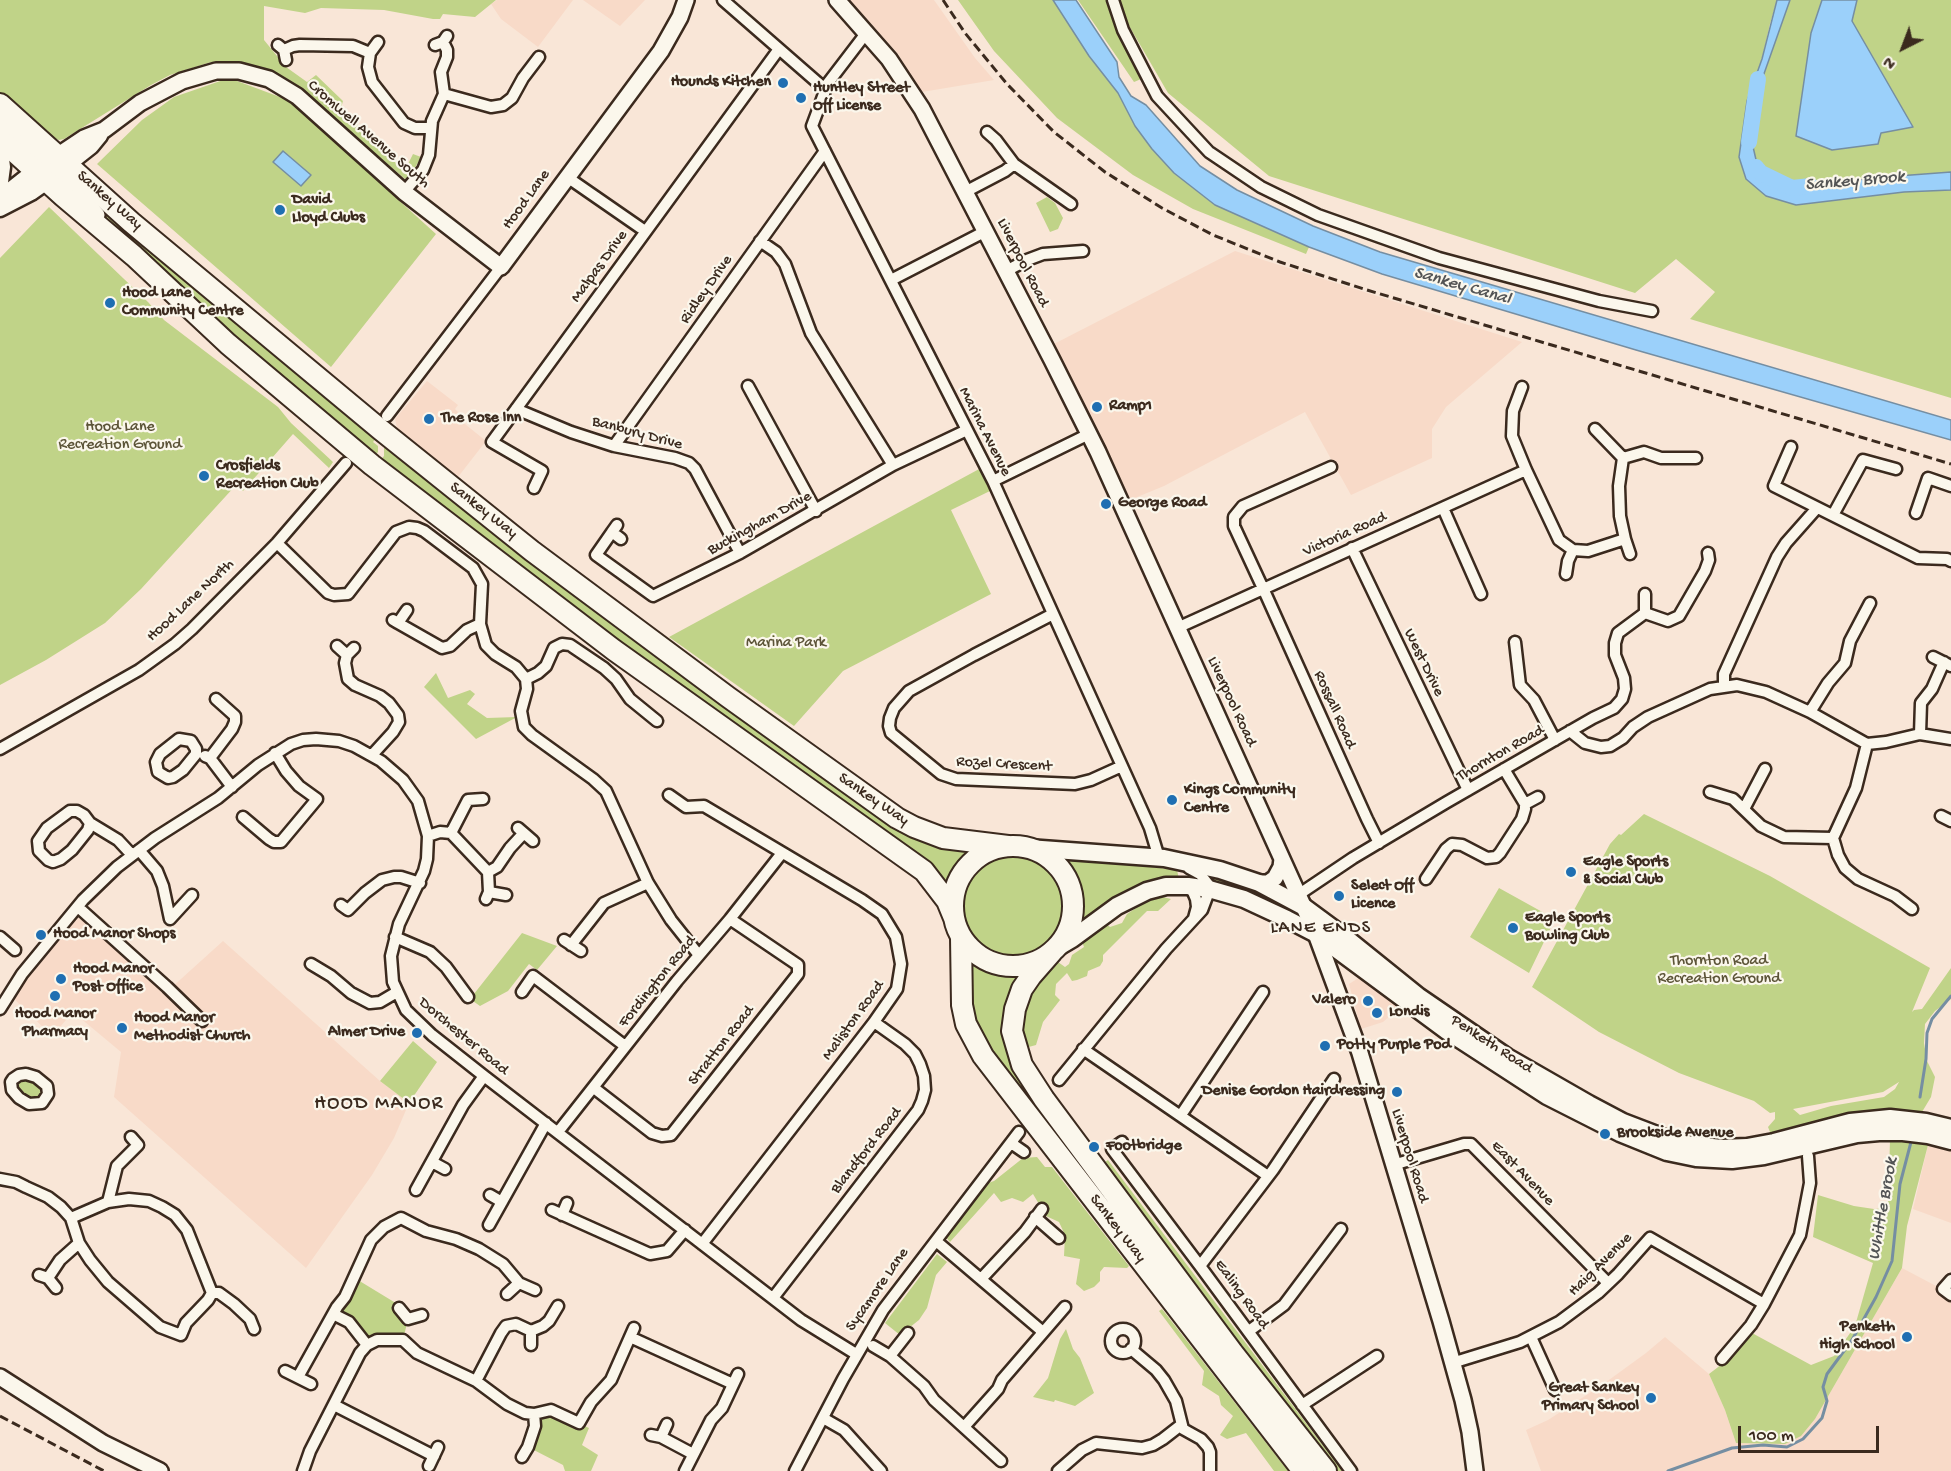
<!DOCTYPE html>
<style>
body{margin:0}
#map{position:relative;width:1951px;height:1471px;overflow:hidden;background:#f9e6d7;font-family:"Gochi Hand",sans-serif}
canvas{display:block}
.north{position:absolute;left:1873px;top:18px;width:60px;height:60px;-webkit-text-stroke:4px #fbf7ec;paint-order:stroke;rotate:222deg;font-size:16px;font-weight:700;line-height:24px;text-align:center;color:#3b2a1e}
.north::after{content:'';display:block;margin:auto;width:21px;height:27px;background:#3b2a1e;clip-path:polygon(50% 0,100% 100%,50% 72%,0 100%)}
.scale{position:absolute;left:1738px;top:1426px;width:141px;height:27px;box-sizing:border-box;border:3px solid #3b2a1e;border-top:0;padding-left:8px;font-size:18px;line-height:21px;white-space:nowrap;color:#3b2a1e;-webkit-text-stroke:4px #fbf7ec;paint-order:stroke}
</style>
<div id="map">
<canvas width="1951" height="1471"></canvas>
<div class="north">N</div>
<div class="scale">100 m</div>
</div>
<script>
const context = document.querySelector('canvas').getContext('2d');
context.lineJoin = 'round';
function paint(path, color) { context.fillStyle = color; context.fill(path, 'evenodd'); }
const shape = rows => new Path2D(rows.map(r => 'M' + r).join(''));
function strokePath(path, color, width, dash) { context.strokeStyle = color; context.lineWidth = width; context.lineCap = dash ? 'butt' : 'round'; context.setLineDash(dash || []); context.stroke(path); }
function drawText(font, color, halo, rows, align = 'center') {
  context.font = font + ' "Gochi Hand",sans-serif'; context.lineWidth = 4.5; context.setLineDash([]); context.textBaseline = 'middle'; context.strokeStyle = halo; context.fillStyle = color; for (const [text, x, y, turn = 0] of rows) {
    context.save(); context.translate(x, y); context.rotate((+turn || 0) * Math.PI / 180); context.textAlign = isNaN(turn) ? turn : align; if (halo) context.strokeText(text, 0, 0); context.fillText(text, 0, 0); context.restore();
  }
}
paint(shape([
 [497,0,573,0,538,47,501,19,491,4],
 [583,0,645,0,620,26],
 [850,0,934,0,975,58,994,80,916,93,899,55],
 [1235,251,1522,342,1446,407,1432,429,1432,458,1351,495,1305,412,1164,486,1125,502,1048,347],
 [427,381,458,405,455,409,458,412,455,416,486,441,458,477,397,428,395,419],
 [82,908,171,988,223,941,380,1081,409,1103,394,1138,372,1175,306,1268,114,1097,121,1052,73,1012,52,1036,9,994],
 [1360,977,1396,1006,1391,1015,1383,1022,1361,1029,1349,984],
 [1928,1145,1951,1151,1951,1223,1913,1209],
 [1902,1268,1938,1287,1951,1299,1951,1471,1541,1471,1526,1430,1548,1420,1602,1385,1646,1353,1665,1337,1709,1374,1725,1410,1736,1443,1785,1444,1815,1419]
]), '#f8dac8');
paint(shape([
 [0,0,496,0,475,17,443,14,440,19,433,19,384,10,321,8,305,13,264,6,264,40,286,67,307,82,316,75,343,101,341,108,398,165,408,164,413,154,421,157,411,175,405,179,303,92,269,72,248,64,232,61,211,62,170,75,151,85,64,139,59,140,49,137,0,97],
 [958,0,1053,0,1089,56,1118,93,1135,126,1152,149,1174,173,1215,205,1309,247,1306,254,1193,209,1133,175,1057,118,994,51],
 [1078,0,1777,0,1770,24,1739,157,1796,205,1904,192,1951,190,1951,398,1690,319,1715,292,1676,259,1635,293,1269,176,1168,93,1128,24,1123,30,1146,77,1134,82],
 [1790,0,1951,0,1951,172,1898,176,1784,187,1756,164,1751,138,1753,105],
 [229,78,288,100,436,234,331,367,97,164,142,120,174,97],
 [71,181,377,437,373,442,378,446,378,452,372,459,171,284],
 [1047,197,1055,203,1063,218,1058,229,1050,232,1036,203],
 [49,207,148,302,164,320,278,407,291,423,333,462,329,468,293,434,243,491,236,485,141,589,105,623,46,660,0,685,0,258],
 [386,442,879,812,976,850,956,873,949,890,621,650,378,463,384,456,384,445],
 [981,468,992,490,951,510,991,594,843,671,794,726,669,637],
 [436,673,448,698,470,690,475,694,467,704,487,718,517,717,476,739,424,687],
 [1644,814,1770,876,1930,968,1912,1012,1914,1010,1922,1009,1951,968,1951,999,1935,1011,1925,1024,1924,1043,1927,1061,1935,1077,1931,1097,1922,1112,1882,1115,1772,1137,1768,1127,1775,1119,1775,1112,1770,1113,1754,1101,1679,1073,1599,1032,1532,987,1610,844,1619,834,1621,835],
 [1899,1082,1895,1089,1884,1097,1831,1106,1800,1115,1793,1109,1883,1092],
 '961 907a53 53 0 1 1 106 0a53 53 0 1 1-106 0Z',
 [1056,857,1137,862,1153,867,1177,870,1179,879,1079,925,1080,904,1078,891,1072,878],
 [1213,874,1272,897,1268,902,1213,884,1208,876],
 [1499,888,1555,919,1529,973,1470,937],
 [1159,896,1171,899,1158,911,1147,911,1103,955,1103,961,1100,966,1088,971,1087,976,1077,980,1072,981,1067,973,1056,984,1055,995,1060,1000,1043,1022,1036,1045,1025,1048,1022,1038,1022,1003,1053,962,1058,962,1065,967,1069,964,1072,955,1084,947,1081,939,1104,922,1110,927,1122,923,1127,914,1145,902],
 [522,933,557,946,537,970,529,964,508,991,480,1006,470,999],
 [970,956,985,967,995,971,1021,973,1016,991,1029,1095,1026,1097,1023,1098,971,1021],
 [413,1041,437,1062,409,1103,380,1081],
 [30,1078,44,1089,40,1098,32,1100,21,1093,18,1088,20,1080],
 [1890,1140,1928,1145,1907,1226,1902,1268,1815,1419,1801,1436,1785,1444,1736,1443,1725,1410,1709,1374,1726,1361,1752,1333,1811,1365,1834,1356,1855,1326,1873,1263,1813,1237,1818,1195,1854,1206,1874,1209,1888,1208],
 [1037,1157,1045,1167,1052,1167,1129,1266,1127,1268,1104,1267,1100,1272,1100,1281,1094,1287,1084,1291,1076,1284,1080,1259,1064,1256,1065,1235,1059,1222,1046,1216,1033,1194,1023,1202,1012,1198,1001,1202,994,1193,950,1242,945,1236,985,1184,994,1181,1023,1158],
 [1108,1160,1342,1471,1329,1471,1102,1164],
 [937,1254,947,1262,936,1275,927,1308,919,1320,900,1335,885,1323],
 [353,1277,399,1305,408,1319,403,1340,367,1345,333,1314],
 [1162,1309,1288,1471,1274,1471,1246,1433,1227,1439,1220,1435,1233,1416,1221,1405,1219,1396,1202,1385,1204,1371,1159,1311],
 [1066,1329,1073,1349,1080,1358,1094,1393,1075,1406,1055,1400,1054,1402,1033,1397,1048,1378,1060,1339],
 [547,1410,589,1428,582,1445,598,1455,591,1471,565,1471,563,1465,528,1447,534,1414]
]), '#c0d388');
const water = shape([
 [1053,0,1076,0,1117,62,1119,77,1131,96,1146,105,1200,166,1237,190,1313,226,1380,252,1951,420,1951,440,1636,350,1382,274,1309,247,1215,205,1174,173,1152,149,1135,126,1118,93,1089,56,1053,0],
 [1777,0,1790,0,1753,105,1751,138,1757,164,1784,187,1898,176,1951,172,1951,190,1904,192,1796,205,1766,196,1746,179,1739,157,1747,101,1762,59,1777,0],
 [1822,0,1857,0,1852,21,1913,127,1881,133,1878,144,1832,150,1796,136,1811,33,1822,0],
 [283,151,311,175,301,186,273,162,283,151]
]);
paint(water, '#9bd0fa');
strokePath(water, '#758ea2', 1.5);
strokePath(shape([
 [1920,1097,1926,1059,1927,1033,1932,1019,1951,996],
 [1668,1471,1732,1448,1763,1445,1787,1447,1803,1439,1822,1418,1827,1401,1823,1387,1827,1374,1852,1340,1876,1297,1892,1261,1900,1184,1911,1142]
]), '#758ea2', 3);
strokePath(shape([
 [1749,142,1758,79],
 [1756,167,1761,173,1792,188,1811,186]
]), '#9bd0fa', 16);
const street = shape([
 [723,0,825,89],
 [1113,0,1123,30,1157,96,1209,152,1261,187,1318,215,1439,258,1599,301,1652,311],
 [867,32,828,83,812,126,993,481,1150,828,1159,858],
 [378,42,370,53,368,67,372,82,404,123,415,128,431,128],
 [278,45,284,50,286,60],
 [435,45,443,42,447,36],
 [284,50,293,46,300,45,353,46,370,53],
 [444,94,491,107,503,105,512,98,523,78,539,57],
 [987,132,996,140,1014,164,1071,204],
 [567,177,645,231],
 [404,192,423,170,429,155,432,121,444,94,441,72,447,57,447,50,443,42],
 [965,192,1005,171,1014,164],
 [760,241,776,252,785,264,811,333,893,465],
 [1006,271,1027,260,1043,254,1083,251],
 [891,280,986,231],
 [748,386,816,511],
 [1522,387,1513,411,1512,436,1526,470,1559,540,1573,550,1588,551,1625,539,1620,516,1619,486,1623,458],
 [516,409,571,432,614,446,675,458,689,463,695,469,740,553],
 [387,416,501,267],
 [1595,429,1623,458,1644,452,1661,458,1696,458],
 [614,446,825,151],
 [1791,447,1774,486,1918,558,1947,559,1951,561],
 [1331,467,1243,506,1234,517,1234,526,1267,597,1367,819,1379,843],
 [993,481,1089,434],
 [534,488,542,471,492,442,779,49],
 [1443,508,1481,594],
 [1916,513,1928,478,1951,486],
 [1833,515,1863,460,1896,469],
 [617,525,612,532,621,539],
 [612,532,596,555,653,596,740,553,893,465,967,430],
 [1625,539,1630,554],
 [277,543,328,593,334,595,348,594,396,532,409,527,417,528,424,531,473,568,482,584,480,624,486,645,495,654,516,667,526,679,527,689,521,711,524,727,532,735,593,779,606,791,648,883,671,920,698,954],
 [1352,548,1468,790],
 [1566,574,1568,561,1573,550],
 [1645,613,1645,594],
 [1053,614,974,655,909,691,894,708,890,718,889,726,891,733,941,774,956,779,1075,784,1091,780,1122,766],
 [393,620,398,623,407,610],
 [398,623,442,648,450,646,467,630,480,624],
 [1177,628,1526,470],
 [1515,642,1520,685,1534,700,1555,740],
 [337,646,347,655,354,648],
 [347,655,345,663,348,679,355,685,380,696,389,703,398,715,399,722,393,732,372,755],
 [1933,657,1951,666],
 [526,679,538,673,546,666,554,648,562,644,570,645,604,668,616,679,630,699,657,721],
 [1724,686,1724,674,1777,557,1786,543,1817,508],
 [1810,712,1828,683,1845,663,1850,641,1870,603],
 [1570,731,1585,743,1601,747,1610,746,1623,738,1633,727,1648,717,1710,689,1737,685,1766,692,1810,712,1867,744,1886,742,1920,734,1951,739],
 [1920,734,1921,703,1932,689,1944,662],
 [179,739,191,741,196,749,196,754,183,770,173,777,168,778,158,772,156,762,160,754,179,739],
 [1867,744,1856,788,1833,838,1838,855,1845,868,1858,879,1895,896,1912,909],
 [0,749,139,670,175,644,192,629,277,543,346,463],
 [205,756,210,758,232,787],
 [210,758,232,729,235,722,235,716,216,699],
 [1504,769,1525,804,1538,797],
 [1710,792,1733,799,1761,826,1784,837,1833,838],
 [669,795,686,807,704,806,862,900,882,914,896,937,901,964,897,989,874,1022,702,1244],
 [483,799,468,800,451,833,488,872,489,892],
 [1744,809,1765,769],
 [1941,816,1951,821],
 [243,817,269,839,274,842,281,842,317,799,299,786,286,771,275,753],
 [90,823,88,830,72,850,61,859,53,862,48,860,39,851,38,841,47,828,70,811,77,811,84,815,90,823,118,840,132,855],
 [518,828,533,841],
 [428,836,440,832,451,833],
 [139,850,157,871,163,886,170,919,192,895],
 [488,872,497,867,510,848,523,834],
 [1426,879,1446,849,1452,844,1462,845,1487,858,1496,857,1500,853,1522,819,1525,809,1525,804],
 [1188,886,1193,892,1196,899,1197,907,1194,918],
 [1298,895,1353,858,1447,802,1593,718,1614,708,1622,699,1625,689,1624,678,1615,655,1615,643,1618,633,1645,613,1668,621,1679,616,1705,571,1709,560,1708,553],
 [486,899,489,892,506,895],
 [341,905,348,910,365,893,382,880,394,877,401,877,420,883],
 [78,907,167,987,202,1021],
 [0,937,15,950],
 [395,937,430,952,446,967,468,997],
 [564,940,581,951],
 [571,945,604,903,648,883],
 [311,964,331,976,351,993,370,1003,380,1002,397,992],
 [522,992,533,976,625,1046],
 [0,1009,22,974,83,900,117,867,155,838,218,798,258,765,291,744,303,740,316,739,339,741,354,746,381,761,403,780,418,801,428,836,427,859,424,871,399,924,391,956,393,982,406,1010,432,1035,484,1076,801,1320,856,1354],
 [1083,1049,1268,1176],
 [26,1074,36,1077,47,1086,48,1094,42,1103,29,1104,19,1098,12,1090,11,1082,13,1079,19,1075,26,1074],
 [1059,1080,1166,949,1202,910,1208,894,1208,884,1200,874,1189,868],
 [594,1088,652,1133,662,1136,671,1135,798,974,798,965,730,919],
 [1181,1115,1263,992],
 [558,1132,677,981,730,919,782,853],
 [1122,1142,1112,1149,1200,1266,1351,1471],
 [1011,1143,1024,1152],
 [432,1162,445,1169],
 [1393,1165,1464,1144,1471,1144,1608,1283],
 [0,1179,16,1182,26,1187,48,1197,61,1207,71,1218,79,1243,90,1260,108,1282,160,1327,181,1335,186,1323,208,1300,212,1293,187,1230,175,1215,162,1207,149,1201,129,1199,108,1202,71,1218],
 [416,1190,463,1105,484,1076],
 [490,1195,502,1202],
 [108,1202,117,1166,138,1145,131,1137],
 [552,1210,650,1254,667,1251,685,1230],
 [562,1215,567,1203],
 [1035,1217,1059,1238],
 [489,1225,546,1123],
 [936,1241,1043,1332],
 [1200,1266,1273,1170,1334,1079],
 [39,1275,48,1278,56,1288],
 [48,1278,60,1260,79,1243],
 [981,1279,1025,1232,1042,1209],
 [1951,1280,1943,1289,1951,1295],
 [212,1293,219,1293,234,1304,250,1319,254,1329],
 [507,1294,519,1283],
 [773,1298,918,1110,922,1101,925,1090,924,1076,920,1064,915,1054,905,1044,874,1022],
 [399,1308,408,1319,422,1315],
 [333,1314,349,1322,367,1345],
 '1111 1341a12 12 0 1 1 24 0a12 12 0 1 1-24 0Z',
 [531,1331,531,1345],
 [1249,1331,1284,1305,1341,1229],
 [630,1337,733,1384],
 [1531,1337,1555,1390],
 [873,1346,890,1356,924,1386,934,1400,1001,1461],
 [1131,1349,1156,1370,1164,1380,1176,1401,1183,1429,1201,1439,1208,1447,1210,1452,1210,1471],
 [890,1356,908,1333],
 [1722,1359,1751,1325,1764,1304,1800,1235,1810,1183,1808,1156],
 [1452,1363,1520,1342,1559,1322,1598,1293,1618,1274,1650,1238,1764,1304],
 [285,1371,311,1384],
 [298,1377,337,1307,345,1297,371,1240,384,1227,401,1218,426,1231,456,1239,479,1249,503,1264,519,1283,535,1290],
 [476,1381,501,1333,506,1326,516,1324,531,1331,543,1326,549,1321,558,1306],
 [334,1405,434,1456],
 [1302,1405,1377,1356],
 [823,1418,844,1430,881,1471],
 [964,1427,998,1389,1002,1380,1065,1307],
 [651,1435,661,1437,693,1454],
 [661,1437,667,1424],
 [522,1457,528,1447,535,1426,534,1414],
 [429,1466,438,1447],
 [303,1471,310,1451,360,1353,367,1345,377,1340,403,1340,417,1353,476,1381,507,1404,525,1413,534,1414,551,1410,579,1423,591,1402,611,1380,634,1328],
 [685,1471,711,1420,722,1408,738,1374],
 [795,1471,843,1379,883,1310,1019,1132],
 [1058,1471,1082,1450,1096,1443,1142,1448,1153,1445,1163,1439,1181,1425]
]);
const secondary = shape([
 [837,0,889,59,922,109,1052,360,1098,452,1316,934,1360,1053,1441,1321,1463,1400,1470,1432,1475,1471],
 [67,165,91,146,100,135],
 [97,215,58,172,55,164,57,156,84,138,104,130,140,103,182,81,216,71,239,71,269,79,297,96,404,192,501,267,661,51,680,17,686,0],
 [1259,883,1268,883,1275,878,1281,867,1282,859],
 [0,1377,103,1443,160,1471]
]);
const primary = shape([
 [0,119,46,163,49,174,46,181],
 [0,152,2,167,0,182],
 [0,199,44,164],
 [0,208,31,192,55,175],
 [1028,848,1164,858,1220,870,1259,883,1304,907,1346,938,1418,996,1507,1057,1589,1104,1623,1122,1670,1140,1692,1145,1722,1148,1747,1147,1774,1142,1850,1122,1890,1118,1926,1122,1951,1128],
 [1055,949,1072,939,1117,906,1147,891,1166,886,1188,886,1209,889,1244,899,1287,919,1316,934,1447,1031,1547,1096,1620,1133,1667,1152,1696,1158,1732,1160,1764,1156,1857,1134,1879,1132,1903,1132,1928,1135,1951,1141]
]);
const highway = shape([
 [0,104,131,222,381,430,532,551,728,697,897,818,914,827,943,838,1008,846],
 [0,139,63,196,134,256,228,344,372,465,614,650,924,871,947,901,954,918],
 '953 906a60 60 0 1 1 120 0a60 60 0 1 1-120 0Z',
 [961,938,962,1005,966,1024,983,1056,1303,1471],
 [1052,952,1031,976,1022,989,1015,1009,1012,1031,1022,1065,1044,1099,1233,1353,1326,1471]
]);
strokePath(street, '#3b2a1e', 15);
strokePath(secondary, '#3b2a1e', 20);
strokePath(primary, '#3b2a1e', 21);
strokePath(highway, '#3b2a1e', 24);
strokePath(street, '#fbf7ec', 10);
strokePath(secondary, '#fbf7ec', 15);
strokePath(primary, '#fbf7ec', 16);
strokePath(highway, '#fbf7ec', 20);
strokePath(shape([
 [943,0,965,33,1007,84,1054,132,1105,172,1162,208,1213,235,1280,262,1367,290,1951,464],
 [0,1416,104,1471]
]), '#3b2a1e', 3, [9, 4.5]);
for (const [x, y, r, color] of [
 [783,83,6,"#1f6fb2"],
 [801,98,6,"#1f6fb2"],
 [280,210,6,"#1f6fb2"],
 [110,303,6,"#1f6fb2"],
 [1097,407,6,"#1f6fb2"],
 [429,419,6,"#1f6fb2"],
 [204,476,6,"#1f6fb2"],
 [1106,504,6,"#1f6fb2"],
 [1172,800,6,"#1f6fb2"],
 [1571,872,6,"#1f6fb2"],
 [1339,896,6,"#1f6fb2"],
 [1513,928,6,"#1f6fb2"],
 [41,935,6,"#1f6fb2"],
 [61,979,6,"#1f6fb2"],
 [55,996,6,"#1f6fb2"],
 [1368,1001,6,"#1f6fb2"],
 [1377,1013,6,"#1f6fb2"],
 [122,1028,6,"#1f6fb2"],
 [417,1033,6,"#1f6fb2"],
 [1325,1046,6,"#1f6fb2"],
 [1397,1092,6,"#1f6fb2"],
 [1605,1134,6,"#1f6fb2"],
 [1094,1147,6,"#1f6fb2"],
 [1907,1337,6,"#1f6fb2"],
 [1651,1398,6,"#1f6fb2"]
]) { const dot = new Path2D(); dot.arc(x, y, r, 0, 2 * Math.PI); context.fillStyle = color; context.fill(dot); strokePath(dot, '#fbf7ec', 2); }
drawText('bold 16px', '#3b2a1e', '#fbf7ec', [
 ["Hounds Kitchen",771,83,"right"],
 ["Huntley Street",813,89],
 ["Off License",813,107],
 ["David",292,201],
 ["Lloyd Clubs",292,219],
 ["Hood Lane",122,294],
 ["Community Centre",122,312],
 ["Ramp1",1109,407],
 ["The Rose Inn",441,419],
 ["Crosfields",216,467],
 ["Recreation Club",216,485],
 ["George Road",1118,504],
 ["Kings Community",1184,791],
 ["Centre",1184,809],
 ["Eagle Sports",1583,863],
 ["& Social Club",1583,881],
 ["Select Off",1351,887],
 ["Licence",1351,905],
 ["Eagle Sports",1525,919],
 ["Bowling Club",1525,937],
 ["Hood Manor Shops",53,935],
 ["Hood Manor",73,970],
 ["Post Office",73,988],
 ["Valero",1356,1001,"right"],
 ["Londis",1389,1013],
 ["Hood Manor",55,1015,"center"],
 ["Pharmacy",55,1033,"center"],
 ["Hood Manor",134,1019],
 ["Methodist Church",134,1037],
 ["Almer Drive",405,1033,"right"],
 ["Potty Purple Pod",1337,1046],
 ["Denise Gordon Hairdressing",1385,1092,"right"],
 ["Brookside Avenue",1617,1134],
 ["Footbridge",1106,1147],
 ["Penketh",1895,1328,"right"],
 ["High School",1895,1346,"right"],
 ["Great Sankey",1639,1389,"right"],
 ["Primary School",1639,1407,"right"]
], 'left');
drawText('16px', '#3b2a1e', '#fbf7ec', [
 ["Cromwell Avenue South",368,135,41],
 ["Hood Lane",527,200,-54],
 ["Sankey Way",109,201,41],
 ["Liverpool Road",1022,263,63],
 ["Malpas Drive",600,267,-54],
 ["Ridley Drive",707,290,-55],
 ["Marina Avenue",984,432,63],
 ["Banbury Drive",637,434,15],
 ["Sankey Way",483,511,38],
 ["Buckingham Drive",760,524,-29],
 ["Victoria Road",1345,535,-24],
 ["Hood Lane North",191,601,-43],
 ["West Drive",1423,663,64],
 ["Liverpool Road",1231,702,65],
 ["Rossall Road",1334,710,66],
 ["Thornton Road",1501,754,-30],
 ["Rozel Crescent",1004,765,3],
 ["Sankey Way",873,800,34],
 ["Fordington Road",658,982,-51],
 ["Maliston Road",854,1021,-54],
 ["Dorchester Road",463,1037,40],
 ["Penketh Road",1491,1045,33],
 ["Stratton Road",722,1046,-52],
 ["Blandford Road",867,1151,-52],
 ["Liverpool Road",1409,1156,73],
 ["East Avenue",1522,1174,46],
 ["Sankey Way",1117,1229,52],
 ["Haig Avenue",1601,1265,-45],
 ["Sycamore Lane",878,1290,-55],
 ["Ealing Road",1241,1295,54]
]);
drawText('16px', '#5c5438', '#fbf7ec', [
 ["Hood Lane",120,428],
 ["Recreation Ground",120,446],
 ["Marina Park",786,644],
 ["Thornton Road",1719,962],
 ["Recreation Ground",1719,980]
]);
drawText('italic 18px', '#535455', '#fbf7ec', [
 ["Sankey Brook",1855,182,-5],
 ["Sankey Canal",1462,287,16],
 ["Whittle Brook",1884,1209,-80]
]);
context.letterSpacing = '1.5px';
drawText('18px', '#3b2a1e', '#fbf7ec', [
 ["LANE ENDS",1321,929]
]);
context.letterSpacing = '0px';
context.letterSpacing = '1.5px';
drawText('20px', '#3b2a1e', '#fbf7ec', [
 ["HOOD MANOR",379,1105]
]);
context.letterSpacing = '0px';
</script>
